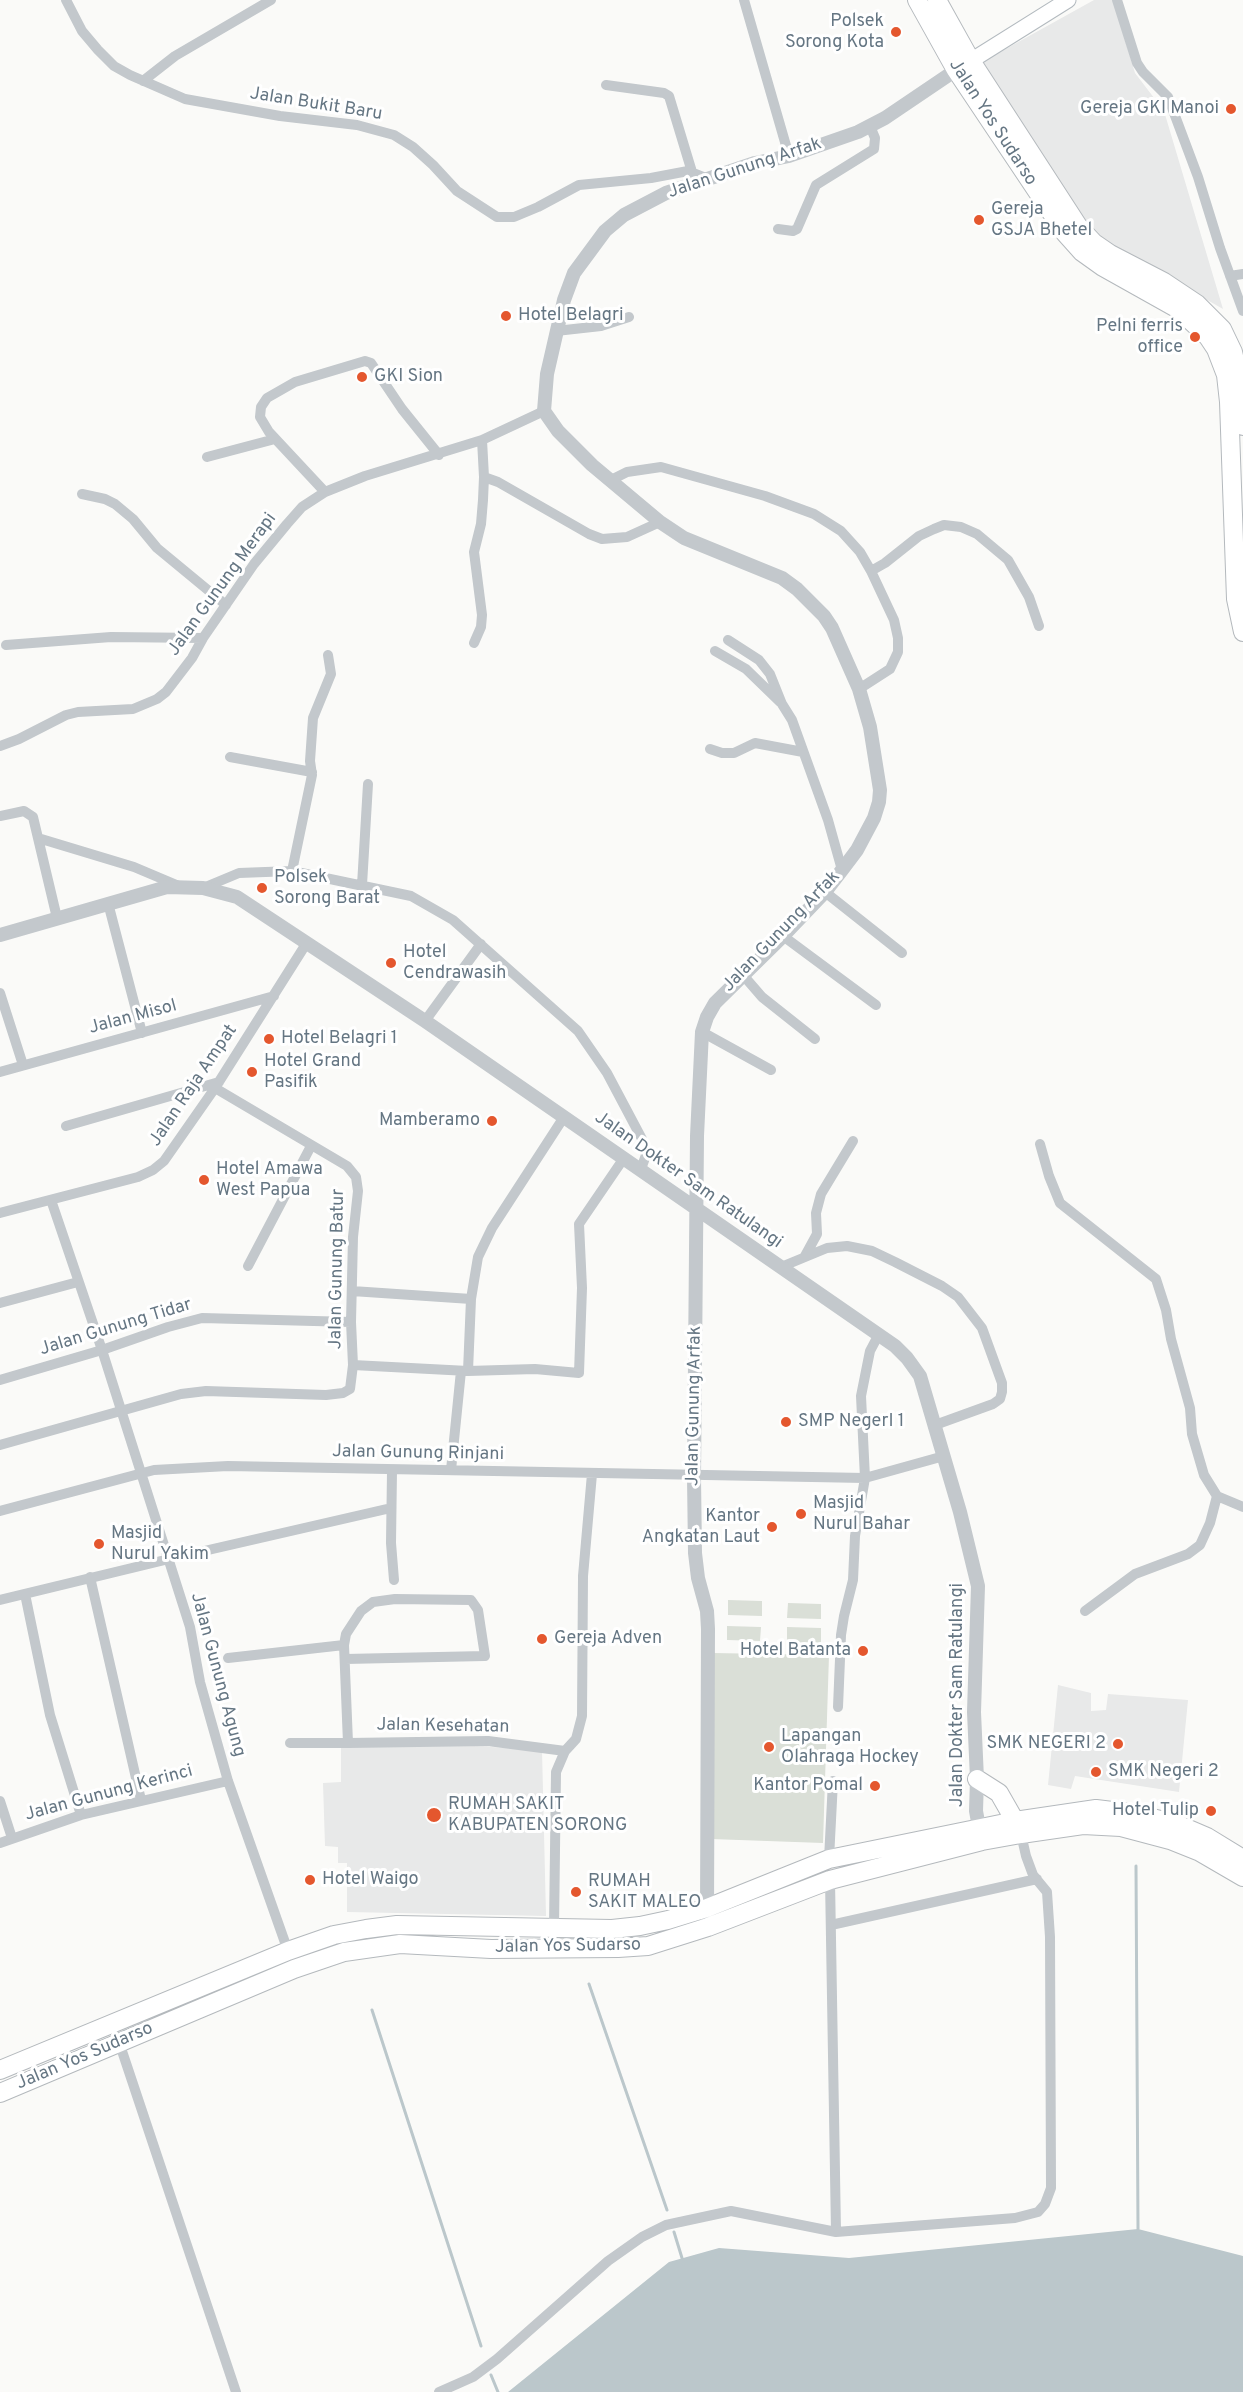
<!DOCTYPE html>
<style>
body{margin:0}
canvas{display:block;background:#fafaf8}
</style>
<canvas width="1243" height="2392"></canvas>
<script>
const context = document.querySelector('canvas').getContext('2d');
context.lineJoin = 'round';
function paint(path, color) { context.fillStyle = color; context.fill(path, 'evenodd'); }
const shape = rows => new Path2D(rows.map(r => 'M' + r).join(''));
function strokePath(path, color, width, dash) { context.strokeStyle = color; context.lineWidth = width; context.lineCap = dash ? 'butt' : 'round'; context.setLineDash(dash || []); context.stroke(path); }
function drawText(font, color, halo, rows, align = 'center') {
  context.font = font + ' Overpass,sans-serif'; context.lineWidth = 6; context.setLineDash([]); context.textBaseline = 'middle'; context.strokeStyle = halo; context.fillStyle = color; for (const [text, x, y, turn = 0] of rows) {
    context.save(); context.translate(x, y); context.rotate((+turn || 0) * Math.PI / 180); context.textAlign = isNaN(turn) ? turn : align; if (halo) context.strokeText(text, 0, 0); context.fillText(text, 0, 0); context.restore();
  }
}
paint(shape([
 [1094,0,1113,0,1135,73,1164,111,1223,309,1085,230,975,66],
 [1058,1685,1091,1693,1091,1711,1106,1710,1108,1694,1188,1700,1179,1792,1075,1776,1071,1789,1048,1785],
 [341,1745,457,1745,542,1750,546,1916,347,1912,347,1863,338,1863,338,1847,325,1846,323,1783,341,1782]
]), '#e8e9e9');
paint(shape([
 [728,1600,762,1601,762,1616,728,1615],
 [788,1603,821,1604,821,1619,787,1618],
 [727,1626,761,1627,760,1641,727,1640],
 [787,1627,821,1628,821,1643,787,1642],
 [712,1653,829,1655,823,1843,711,1839]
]), '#dadfd7');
paint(shape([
 [1138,2229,1243,2256,1243,2392,508,2392,669,2262,719,2248,849,2258]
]), '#bbc7cb');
strokePath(shape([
 [1136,1866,1138,2229],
 [589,1984,667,2210],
 [372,2010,481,2346],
 [674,2232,682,2258],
 [491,2375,498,2392]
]), '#bbc7cb', 3);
const secondary = shape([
 [961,67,1068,0]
]);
const trunk = shape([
 [917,0,956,70,1065,233,1082,252,1103,267,1178,309,1208,337,1216,349,1226,375,1229,402,1236,599,1243,632],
 [937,0,971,61,1078,226,1094,243,1110,254,1164,282,1197,304,1222,329,1233,352,1239,378,1243,426],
 [977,1779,999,1793,1015,1821],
 [0,2070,288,1951,334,1935,366,1929,397,1925,612,1929,640,1926,668,1920,707,1908,829,1859,1015,1821,1096,1809,1137,1814,1179,1825,1207,1837,1243,1859],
 [0,2093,294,1969,344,1952,400,1944,491,1949,618,1948,648,1946,708,1927,830,1880,982,1841,1021,1834,1083,1825,1121,1827,1170,1840,1200,1852,1243,1877]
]);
strokePath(secondary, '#b3babf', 17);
strokePath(trunk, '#b4b9bd', 20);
strokePath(shape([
 [66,0,82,31,98,50,114,66,130,75,185,99,280,116,357,125,394,135,413,147,433,165,457,191,497,217,514,217,538,207,579,185,651,178,688,171,708,179],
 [744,0,789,156],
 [1117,0,1137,63,1143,72,1168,97,1198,177,1220,248,1243,311],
 [143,81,175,56,271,0],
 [606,85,664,93,669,96,692,172],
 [778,229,793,231,797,229,816,185,874,149,875,138,870,126],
 [1230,276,1243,274],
 [556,331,601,326,629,317],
 [207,457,275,439],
 [484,477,498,482,589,534,602,539,627,537,660,522],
 [611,480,627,472,661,467,765,496,814,514,841,531,860,552,871,571,894,620,898,638,898,652,890,669,859,689],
 [325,492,269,432,260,417,261,407,267,398,295,382,365,361,371,363,402,409,439,455],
 [82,494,105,499,115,504,133,519,157,548,226,605],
 [871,571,885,563,919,536,934,529,944,525,961,527,977,534,1008,560,1029,597,1039,626],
 [728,640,759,660,770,674,782,704,792,720,828,820,842,870],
 [474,643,481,627,482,615,474,552,481,524,483,500,484,477,482,440],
 [6,645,111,637,203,638],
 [715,651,746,669,780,702],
 [0,746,19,739,66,715,78,712,133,709,157,699,166,692,192,658,203,638,254,564,287,524,302,507,325,492,365,476,482,440,544,411],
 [710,749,722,753,734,753,755,743,803,752],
 [230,757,312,772],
 [0,816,24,811,33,817,57,918],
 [38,838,134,867,179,886],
 [292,871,312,775,310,761,313,718,331,674,328,655],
 [362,885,368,784],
 [203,888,239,873,292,871,411,896,453,920,578,1031,607,1073,642,1139,646,1155,641,1169],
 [825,892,902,953],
 [108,903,142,1033],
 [783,936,876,1005],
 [743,975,762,997,815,1039],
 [0,993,23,1065],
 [425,1021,481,944],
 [702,1032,771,1070],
 [0,1072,274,996],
 [66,1126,219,1082],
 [1040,1144,1049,1176,1060,1203,1156,1279,1166,1310,1171,1339,1190,1408,1192,1434,1204,1475,1217,1496,1243,1507],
 [51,1200,102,1350,190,1627,200,1682,228,1781,288,1951],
 [0,1213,138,1177,153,1170,164,1161,215,1088,306,944],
 [805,1256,817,1234,816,1213,821,1194,853,1141],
 [248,1266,311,1146],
 [781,1267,827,1248,847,1246,872,1251,895,1262,942,1286,958,1297,982,1328,1002,1383,1002,1392,1000,1399,993,1404,935,1425],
 [352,1291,471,1299],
 [0,1303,78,1282],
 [353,1365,468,1371,535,1369,579,1373,582,1288,579,1224,624,1158],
 [468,1371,471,1299,478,1257,492,1228,564,1117],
 [0,1380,102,1350,168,1327,202,1318,351,1322],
 [0,1445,181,1394,206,1391,326,1395,343,1393,350,1389,353,1365,351,1322,353,1237,358,1191,356,1177,347,1166,215,1088],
 [451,1470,461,1371],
 [392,1471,391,1543,394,1580],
 [0,1511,154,1470,228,1466,865,1478,944,1456],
 [204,1551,391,1508],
 [90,1577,141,1800],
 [25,1594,50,1715,81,1815],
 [0,1600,169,1559],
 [1085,1611,1135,1574,1188,1554,1200,1545,1210,1523,1217,1496],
 [228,1658,344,1645],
 [345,1659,485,1656,478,1610,471,1600,395,1599,373,1602,361,1611,346,1634,344,1645,348,1743,488,1741,565,1751],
 [838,1707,841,1635,844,1616,853,1580,855,1536,865,1478,861,1396,870,1351,879,1334],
 [290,1743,348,1743],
 [0,1801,12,1838],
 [0,1843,81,1815,228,1781],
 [829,1859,833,1781],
 [830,1880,836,2232],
 [831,1925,1037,1879],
 [554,1928,556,1772,565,1751,576,1739,582,1716,583,1576,592,1474],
 [119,2042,236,2392],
 [439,2392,473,2377,497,2359,608,2261,642,2237,666,2225,731,2211,836,2232,1015,2218,1038,2212,1045,2204,1051,2188,1050,1937,1047,1892,1033,1875,1026,1856,1021,1834]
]), '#c3c8cc', 10);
strokePath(shape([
 [0,935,167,887,203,888,237,897,425,1021,895,1346,907,1358,920,1376,960,1512,978,1586,974,1712,977,1779,976,1811,981,1838],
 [707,1916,708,1629,707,1611,698,1578,695,1553,694,1477,697,1136,702,1032,707,1017,715,1003,783,936,825,892,842,870,857,850,874,818,879,802,880,790,870,727,859,689,832,628,824,616,797,589,782,578,684,538,660,522,592,465,558,431,544,411,547,374,564,300,574,273,605,231,624,215,666,193,755,163,789,156,858,132,885,118,956,70]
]), '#c3c8cc', 14);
strokePath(secondary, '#fff', 15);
strokePath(trunk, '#fff', 18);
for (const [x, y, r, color] of [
 [896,32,6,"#e4572e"],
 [1231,109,6,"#e4572e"],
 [979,220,6,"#e4572e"],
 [506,316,6,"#e4572e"],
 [1195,337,6,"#e4572e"],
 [362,377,6,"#e4572e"],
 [262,888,6,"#e4572e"],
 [391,963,6,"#e4572e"],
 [269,1039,6,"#e4572e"],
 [252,1072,6,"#e4572e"],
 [492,1121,6,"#e4572e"],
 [204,1180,6,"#e4572e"],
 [786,1422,6,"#e4572e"],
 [801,1514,6,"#e4572e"],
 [772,1527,6,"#e4572e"],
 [99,1544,6,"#e4572e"],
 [542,1639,6,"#e4572e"],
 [863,1651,6,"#e4572e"],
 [1118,1744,6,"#e4572e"],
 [769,1747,6,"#e4572e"],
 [1096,1772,6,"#e4572e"],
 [875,1786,6,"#e4572e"],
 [1211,1811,6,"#e4572e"],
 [434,1815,8,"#e4572e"],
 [310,1880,6,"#e4572e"],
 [576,1892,6,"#e4572e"]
]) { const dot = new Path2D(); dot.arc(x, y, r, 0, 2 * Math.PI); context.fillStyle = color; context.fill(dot); strokePath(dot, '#fff', 2); }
drawText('18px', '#657683', '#fff', [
 ["Polsek",884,22,"right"],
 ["Sorong Kota",884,43,"right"],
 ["Gereja GKI Manoi",1219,109,"right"],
 ["Gereja",991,210],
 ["GSJA Bhetel",991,231],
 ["Hotel Belagri",518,316],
 ["Pelni ferris",1183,327,"right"],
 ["office",1183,348,"right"],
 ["GKI Sion",374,377],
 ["Polsek",274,878],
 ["Sorong Barat",274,899],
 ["Hotel",403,953],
 ["Cendrawasih",403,974],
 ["Hotel Belagri 1",281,1039],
 ["Hotel Grand",264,1062],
 ["Pasifik",264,1083],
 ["Mamberamo",480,1121,"right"],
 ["Hotel Amawa",216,1170],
 ["West Papua",216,1191],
 ["SMP NegerI 1",798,1422],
 ["Masjid",813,1504],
 ["Nurul Bahar",813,1525],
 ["Kantor",760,1517,"right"],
 ["Angkatan Laut",760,1538,"right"],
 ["Masjid",111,1534],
 ["Nurul Yakim",111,1555],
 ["Gereja Adven",554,1639],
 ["Hotel Batanta",851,1651,"right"],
 ["Lapangan",781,1737],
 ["Olahraga Hockey",781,1758],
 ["SMK NEGERI 2",1106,1744,"right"],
 ["SMK Negeri 2",1108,1772],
 ["Kantor Pomal",863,1786,"right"],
 ["RUMAH SAKIT",448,1805],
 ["KABUPATEN SORONG",448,1826],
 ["Hotel Tulip",1199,1811,"right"],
 ["Hotel Waigo",322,1880],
 ["RUMAH",588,1882],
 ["SAKIT MALEO",588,1903]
], 'left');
drawText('18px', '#657683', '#fff', [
 ["Jalan Bukit Baru",316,105,9],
 ["Jalan Yos Sudarso",992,123,57],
 ["Jalan Gunung Arfak",745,169,-18],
 ["Jalan Gunung Merapi",223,585,-54],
 ["Jalan Gunung Arfak",782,932,-46],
 ["Jalan Misol",133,1018,-15],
 ["Jalan Raja Ampat",194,1086,-56],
 ["Jalan Dokter Sam Ratulangi",688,1181,35],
 ["Jalan Gunung Batur",338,1269,-89],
 ["Jalan Gunung Tidar",116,1328,-17],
 ["Jalan Gunung Arfak",695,1406,-89],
 ["Jalan Gunung Rinjani",418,1454,1],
 ["Jalan Gunung Agung",217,1675,75],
 ["Jalan Dokter Sam Ratulangi",958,1695,-90],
 ["Jalan Kesehatan",443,1727,1],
 ["Jalan Gunung Kerinci",109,1794,-15],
 ["Jalan Yos Sudarso",568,1947,-1],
 ["Jalan Yos Sudarso",85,2057,-23]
]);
</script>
